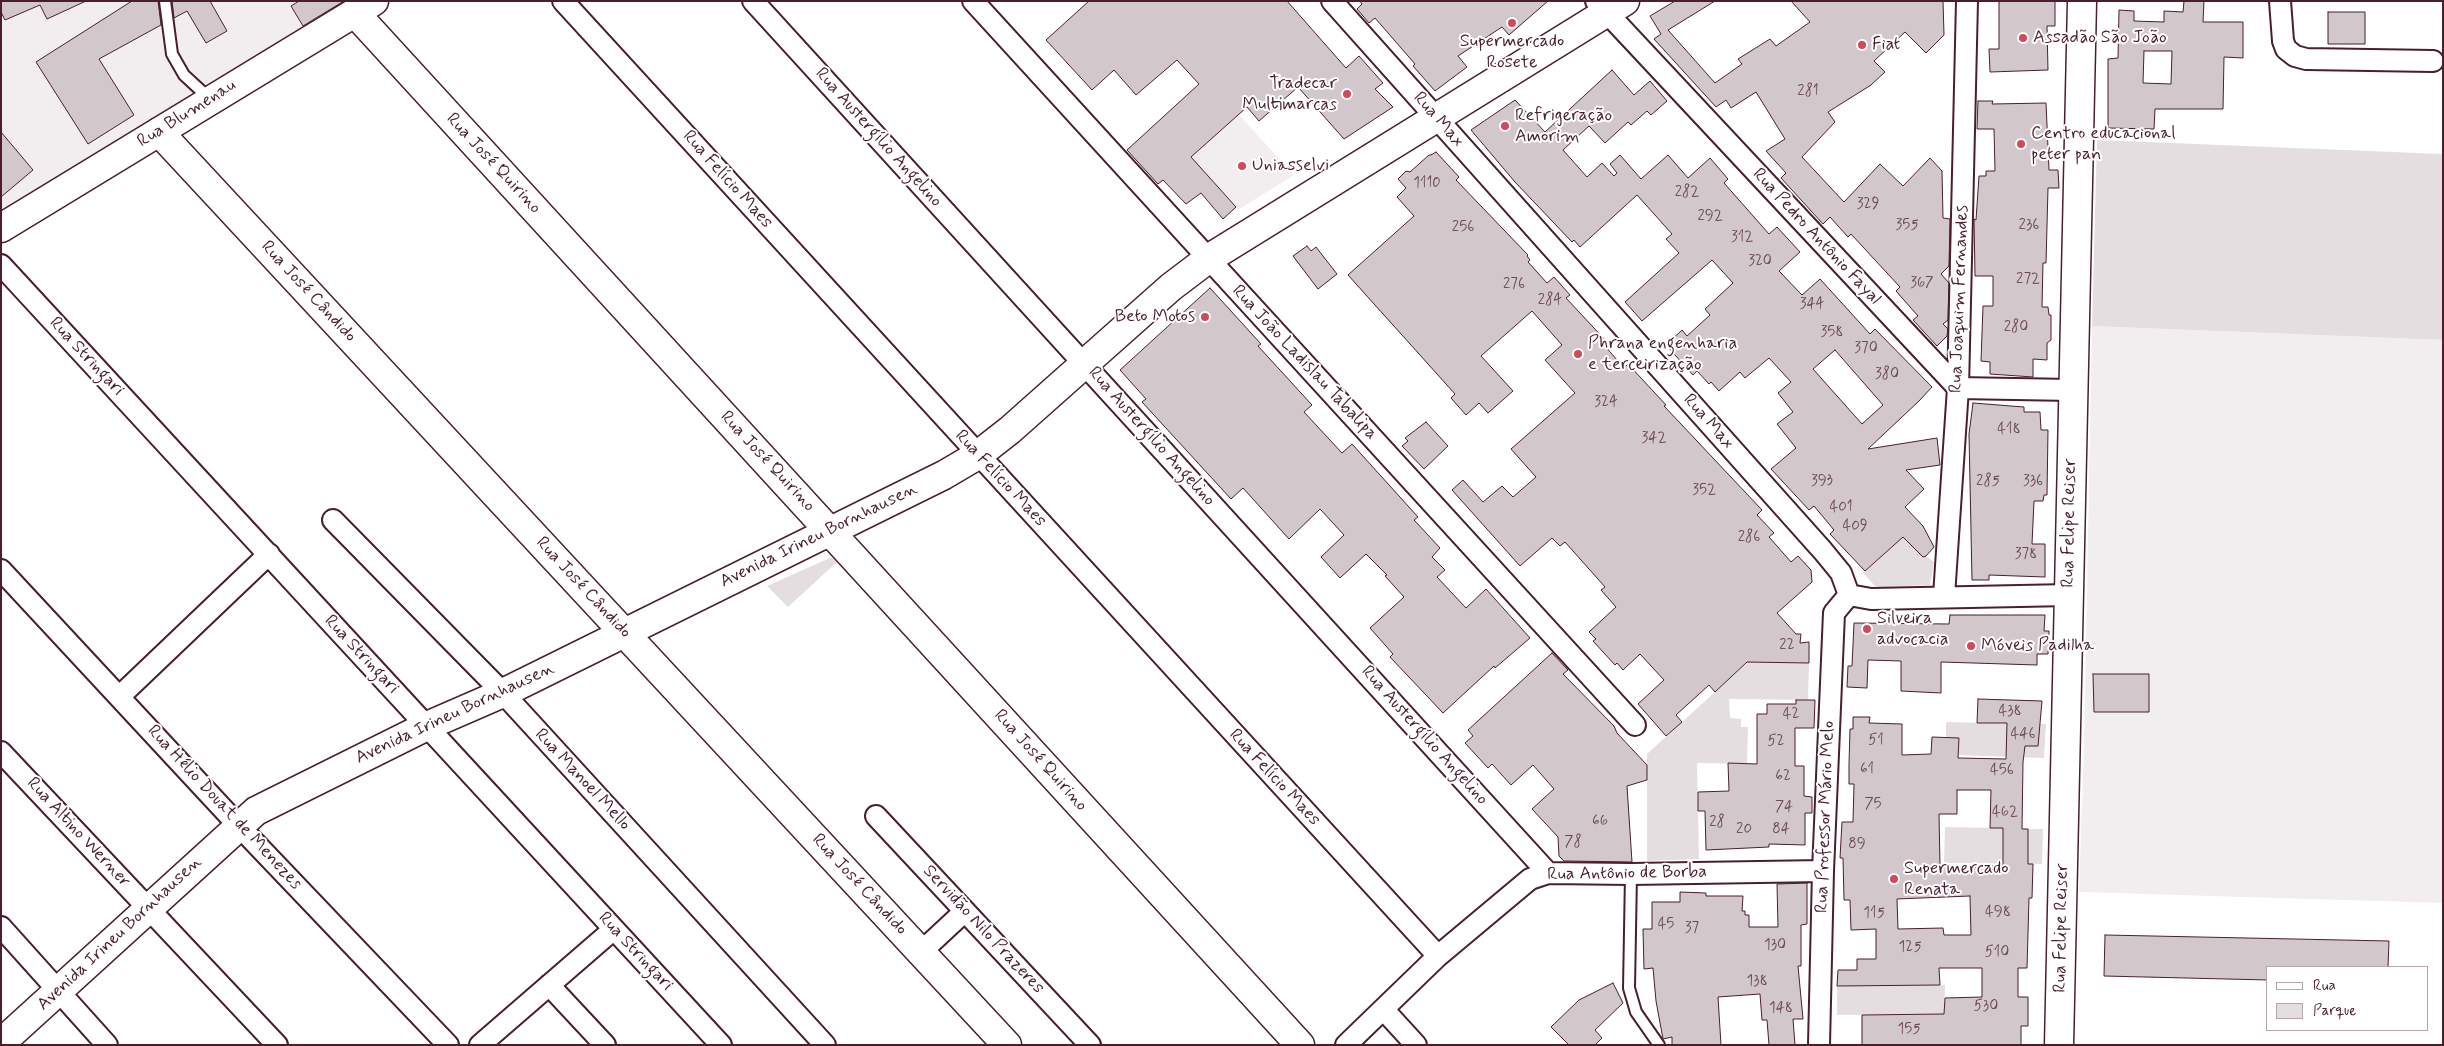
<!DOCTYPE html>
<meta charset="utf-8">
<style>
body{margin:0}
#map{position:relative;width:2444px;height:1046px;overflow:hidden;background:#fff;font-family:Mynerve,sans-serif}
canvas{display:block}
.frame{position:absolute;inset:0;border:2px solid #4a1f2b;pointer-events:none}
.legend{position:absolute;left:2266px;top:966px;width:162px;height:65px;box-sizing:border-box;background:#fff;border:1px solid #b7a5aa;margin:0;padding:6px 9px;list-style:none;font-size:15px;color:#4a1f2b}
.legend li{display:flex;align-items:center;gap:10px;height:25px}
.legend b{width:25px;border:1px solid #b7a5aa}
</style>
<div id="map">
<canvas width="2444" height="1046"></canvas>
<div class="frame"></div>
<ul class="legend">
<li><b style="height:6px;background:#fff"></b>Rua</li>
<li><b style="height:14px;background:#e5dee0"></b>Parque</li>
</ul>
</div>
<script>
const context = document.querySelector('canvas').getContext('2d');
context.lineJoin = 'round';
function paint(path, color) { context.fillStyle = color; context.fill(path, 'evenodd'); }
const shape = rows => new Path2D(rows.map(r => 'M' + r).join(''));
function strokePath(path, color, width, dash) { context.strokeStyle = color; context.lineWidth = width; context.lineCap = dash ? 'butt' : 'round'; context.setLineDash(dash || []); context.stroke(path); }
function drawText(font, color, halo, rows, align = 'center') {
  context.font = font + ' Mynerve,sans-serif'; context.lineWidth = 4; context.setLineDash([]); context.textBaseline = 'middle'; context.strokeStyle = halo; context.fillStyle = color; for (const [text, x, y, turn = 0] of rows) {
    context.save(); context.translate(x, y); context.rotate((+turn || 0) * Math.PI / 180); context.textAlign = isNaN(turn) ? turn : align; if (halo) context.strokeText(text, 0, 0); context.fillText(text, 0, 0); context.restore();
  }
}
paint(shape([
 [1,1,357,1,1,220],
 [1239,115,1294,175,1238,210,1190,157],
 [2092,326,2443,340,2443,903,2079,892,2084,744]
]), '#f2eeef');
paint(shape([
 [2097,140,2443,154,2443,340,2092,326],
 [1892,525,1923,557,1925,555,1934,562,1930,585,1882,587,1875,586,1863,573,1894,544],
 [832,557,837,562,788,607,767,586],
 [1761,650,1761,662,1809,663,1808,700,1729,699,1730,718,1741,719,1741,727,1748,727,1747,764,1697,763,1699,859,1647,861,1647,754],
 [1946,722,2025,724,2021,746,2038,746,2039,724,2046,724,2044,758,1958,755,1959,738,1946,738],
 [1945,827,2003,828,2028,847,2028,829,2043,829,2042,864,1944,863],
 [1945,985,1944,1014,1837,1015,1837,986]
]), '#e5dee0');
const building = shape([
 [1,1,86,1,47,19,40,5,5,20,1,12,1,1],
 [132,1,158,1,161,25,99,59,134,115,88,144,36,62,132,1],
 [172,1,210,1,227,31,206,43,187,11,174,18,172,1],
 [299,1,344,1,303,26,291,6,299,1],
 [1089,1,1287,1,1346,68,1359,56,1383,83,1375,89,1393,107,1344,139,1298,87,1259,121,1247,107,1191,157,1236,207,1223,219,1201,193,1186,204,1163,180,1158,184,1127,150,1199,84,1177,60,1136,95,1114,70,1092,90,1046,40,1089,1],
 [1360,1,1548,1,1509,35,1502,27,1458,56,1467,67,1435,91,1413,66,1415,64,1375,18,1369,23,1357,9,1362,4,1360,1],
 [1675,1,1715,1,1668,30,1715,83,1742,64,1738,59,1770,39,1776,46,1810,22,1791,1,1943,1,1944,35,1926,53,1905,32,1874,61,1885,72,1871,85,1828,112,1835,122,1802,157,1844,202,1880,164,1903,186,1930,158,1942,171,1943,218,1950,219,1949,266,1941,274,1949,283,1948,320,1943,324,1948,329,1947,336,1937,346,1913,320,1918,316,1896,291,1900,287,1887,273,1851,234,1848,237,1830,217,1823,224,1781,178,1786,173,1766,151,1785,139,1756,92,1731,108,1726,100,1716,107,1654,39,1661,34,1650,16,1675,1],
 [1999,1,2055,1,2055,26,2047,26,2048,70,1990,72,1989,49,1999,49,1999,1],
 [2184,1,2204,1,2203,22,2243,22,2243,58,2224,57,2223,109,2155,109,2154,129,2108,128,2108,59,2118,58,2119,10,2134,11,2134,21,2164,22,2164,11,2183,12,2184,1],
 [2144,51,2172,51,2171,84,2143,83,2144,51],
 [2328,12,2365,12,2365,44,2328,44,2328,12],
 [1612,70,1634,95,1650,81,1667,101,1651,115,1647,111,1631,125,1628,122,1605,143,1589,126,1563,150,1587,177,1602,163,1614,176,1617,173,1610,164,1620,155,1641,179,1668,155,1688,178,1710,158,1728,179,1724,183,1769,234,1777,227,1800,252,1779,271,1802,295,1820,279,1870,334,1875,329,1932,387,1919,401,1868,449,1937,438,1940,465,1906,470,1924,489,1905,507,1923,526,1934,547,1926,556,1923,557,1903,537,1865,571,1830,534,1834,530,1814,506,1809,510,1771,469,1796,448,1777,424,1793,412,1778,393,1791,382,1769,358,1745,378,1740,372,1719,391,1711,382,1709,384,1697,371,1693,375,1666,345,1682,330,1687,336,1710,315,1705,309,1733,283,1712,260,1642,321,1625,302,1679,253,1666,239,1672,234,1637,195,1580,247,1574,240,1572,242,1515,182,1471,130,1515,100,1545,132,1612,70],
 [1835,350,1883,405,1862,424,1813,369,1835,350],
 [1978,101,1993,101,1992,104,2046,103,2049,170,2058,170,2059,188,2048,188,2046,263,2043,263,2042,307,2048,307,2049,315,2051,315,2051,340,2047,343,2047,360,2033,359,2033,377,1990,374,1990,362,1981,361,1983,306,1993,306,1993,276,1975,276,1974,219,1976,220,1979,176,1986,176,1986,171,1995,171,1994,129,1977,129,1978,101],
 [1,132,33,170,1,197,1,132],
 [1436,152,1459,177,1456,180,1528,255,1527,256,1530,260,1528,262,1547,283,1554,277,1570,295,1566,298,1607,342,1604,345,1624,368,1628,364,1666,405,1664,406,1762,510,1757,515,1774,533,1769,537,1791,562,1798,556,1811,570,1812,582,1777,613,1796,634,1801,634,1800,643,1809,642,1809,663,1747,662,1715,692,1709,685,1676,715,1682,722,1666,736,1638,704,1664,680,1640,654,1623,670,1617,663,1615,665,1593,641,1596,639,1589,632,1616,607,1601,590,1605,587,1565,542,1560,546,1552,538,1520,566,1452,490,1463,480,1483,502,1502,486,1513,497,1536,477,1511,449,1575,393,1545,360,1562,345,1532,311,1481,356,1513,391,1488,413,1479,403,1466,415,1451,398,1455,394,1348,275,1414,216,1397,197,1406,188,1398,179,1406,171,1410,172,1429,155,1431,155,1436,152],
 [1307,246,1311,251,1316,247,1337,274,1318,289,1293,256,1307,246],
 [1210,288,1261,344,1258,346,1312,405,1304,412,1342,453,1352,444,1418,517,1414,520,1440,548,1432,557,1445,570,1437,577,1466,608,1486,589,1530,638,1495,668,1494,666,1443,713,1390,657,1393,654,1370,628,1404,597,1385,576,1387,575,1366,554,1340,578,1321,557,1344,535,1320,509,1289,539,1243,488,1231,499,1142,402,1146,399,1120,370,1210,288],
 [1973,403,2024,407,2024,412,2040,412,2041,430,2048,430,2047,495,2044,495,2043,501,2034,501,2032,544,2045,544,2045,577,1989,575,1989,580,1972,580,1969,434,1973,403],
 [1426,422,1448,446,1424,469,1402,446,1408,441,1405,438,1426,422],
 [1950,615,2045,615,2044,631,2049,631,2048,654,2037,654,2037,665,1941,662,1941,693,1901,691,1901,661,1868,660,1867,688,1847,687,1848,666,1852,666,1854,623,1949,624,1950,615],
 [1552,653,1568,670,1563,674,1614,726,1617,733,1647,765,1647,780,1627,786,1632,862,1564,861,1559,856,1558,837,1532,809,1554,789,1533,765,1511,785,1492,764,1488,768,1465,743,1473,736,1468,730,1552,653],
 [2093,674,2149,674,2149,712,2094,712,2093,674],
 [1978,699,2042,701,2038,746,2025,746,2023,762,2022,829,2028,829,2028,864,2033,864,2032,898,2029,898,2027,968,2018,968,2018,997,2028,997,2028,1026,2021,1026,2021,1045,1862,1045,1862,1015,1944,1014,1945,998,1982,997,1982,968,1939,968,1940,985,1837,986,1838,970,1857,970,1857,959,1876,959,1876,929,1851,930,1850,900,1844,900,1843,858,1840,858,1842,822,1853,822,1854,784,1849,784,1849,764,1850,729,1853,729,1853,717,1870,717,1869,723,1902,724,1902,755,1931,754,1932,737,1959,738,1958,758,2006,759,2007,723,1977,723,1978,699],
 [1957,790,1991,790,1990,828,2003,828,2003,864,2001,866,1992,866,1992,868,1940,866,1939,814,1957,814,1957,790],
 [1970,896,1971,935,1944,935,1943,928,1898,929,1897,899,1970,896],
 [1796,700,1815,700,1814,728,1795,728,1795,766,1804,766,1804,796,1812,797,1812,813,1805,813,1805,845,1769,844,1769,847,1706,850,1705,811,1698,811,1698,792,1729,791,1728,763,1757,764,1757,714,1767,714,1767,704,1796,704,1796,700],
 [1807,883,1807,924,1801,925,1801,966,1798,966,1803,1019,1793,1019,1795,1045,1769,1045,1767,1020,1762,1020,1760,994,1718,997,1721,1045,1672,1045,1672,1037,1663,1039,1656,1001,1653,968,1644,969,1643,929,1652,929,1652,902,1680,902,1680,892,1706,893,1706,896,1743,896,1742,911,1745,911,1745,915,1749,915,1749,927,1778,927,1777,884,1807,883],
 [2105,935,2389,941,2388,967,2268,967,2268,980,2104,976,2105,935],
 [1613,983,1623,1003,1595,1030,1602,1038,1595,1045,1569,1045,1551,1027,1579,1000,1613,983]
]);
paint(building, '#d2c7cb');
strokePath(building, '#4a1f2b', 1);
const lane = shape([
 [165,1,172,54,184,75,210,99],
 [1631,874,1629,988,1636,1012,1659,1045]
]);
const street = shape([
 [563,1,1438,956],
 [753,1,1548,873],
 [973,1,1635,725],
 [1332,1,1823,551,1841,573,1849,595,1871,599,2069,595],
 [1596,1,1958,388,2072,390],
 [2280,1,2283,41,2286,49,2295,56,2306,59,2433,61],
 [1,265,721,1045],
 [333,520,503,693,825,1045],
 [1,570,238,825,448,1045],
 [1944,596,1958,388,1967,1],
 [120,696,269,554],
 [1,752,277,1045],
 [876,816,1090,1045],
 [1,927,107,1045],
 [921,952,965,911],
 [549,985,605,1045],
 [1384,1010,1416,1045],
 [480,1045,614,929],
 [1346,1045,1438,956,1530,879,1548,873,1631,874,1823,871],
 [1819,1045,1823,871,1834,613,1849,595]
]);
const secondary = shape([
 [355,13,1300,1045],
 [159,132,1007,1045],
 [2059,1045,2082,1]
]);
const primary = shape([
 [1,228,374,1],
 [1,1043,256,811,427,726,503,693,944,475,978,455,1010,430,1171,287,1208,259,1625,1]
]);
strokePath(lane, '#4a1f2b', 14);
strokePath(street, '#4a1f2b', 24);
strokePath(secondary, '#4a1f2b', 31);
strokePath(primary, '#4a1f2b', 31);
strokePath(lane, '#fff', 10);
strokePath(street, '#fff', 20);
strokePath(secondary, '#fff', 28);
strokePath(primary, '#fff', 28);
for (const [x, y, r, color] of [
 [1512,23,5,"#d1495b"],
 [2023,38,5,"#d1495b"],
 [1862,45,5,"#d1495b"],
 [1347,94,5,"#d1495b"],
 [1505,126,5,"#d1495b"],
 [2021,144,5,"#d1495b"],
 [1242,166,5,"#d1495b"],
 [1205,317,5,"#d1495b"],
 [1578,354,5,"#d1495b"],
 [1867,629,5,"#d1495b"],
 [1971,646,5,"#d1495b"],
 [1894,879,5,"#d1495b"]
]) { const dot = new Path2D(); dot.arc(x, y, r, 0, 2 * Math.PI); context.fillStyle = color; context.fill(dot); strokePath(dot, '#fff', 2); }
drawText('15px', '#6c4953', null, [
 ["281",1808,92],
 ["1110",1427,184],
 ["282",1687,193],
 ["329",1868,205],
 ["292",1710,217],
 ["355",1907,226],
 ["236",2029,226],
 ["256",1463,228],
 ["312",1742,238],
 ["320",1760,262],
 ["272",2028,280],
 ["367",1922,284],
 ["276",1514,285],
 ["284",1550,301],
 ["344",1812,305],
 ["280",2016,328],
 ["358",1832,333],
 ["370",1866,349],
 ["380",1887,375],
 ["324",1606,403],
 ["418",2009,430],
 ["342",1654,439],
 ["393",1822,482],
 ["285",1988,482],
 ["336",2033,482],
 ["352",1704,491],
 ["401",1841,508],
 ["409",1855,527],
 ["286",1749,538],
 ["378",2026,555],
 ["22",1787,646],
 ["438",2010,712],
 ["42",1791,715],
 ["446",2023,735],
 ["51",1876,741],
 ["52",1776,742],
 ["61",1867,770],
 ["456",2002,771],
 ["62",1783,777],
 ["75",1873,805],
 ["74",1784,808],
 ["462",2005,813],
 ["66",1600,822],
 ["28",1717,823],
 ["20",1744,830],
 ["84",1781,830],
 ["78",1573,843],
 ["89",1857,845],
 ["498",1998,913],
 ["115",1874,914],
 ["45",1666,925],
 ["37",1692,929],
 ["130",1775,946],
 ["125",1910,948],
 ["510",1997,953],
 ["138",1757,982],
 ["530",1986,1007],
 ["148",1781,1009],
 ["155",1909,1030]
]);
drawText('18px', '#4a1f2b', '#fff', [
 ["Assadão São João",2033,38],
 ["Supermercado",1512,42,"center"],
 ["Rosete",1512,63,"center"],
 ["Fiat",1872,45],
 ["Tradecar",1337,84,"right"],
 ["Multimarcas",1337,105,"right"],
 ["Refrigeração",1515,116],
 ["Amorim",1515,137],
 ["Centro educacional",2031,134],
 ["peter pan",2031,155],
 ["Uniasselvi",1252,166],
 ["Beto Motos",1195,317,"right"],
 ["Phrana engenharia",1588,344],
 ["e terceirização",1588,365],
 ["Silveira",1877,619],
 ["advocacia",1877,640],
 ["Móveis Padilha",1981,646],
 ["Supermercado",1904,869],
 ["Renata",1904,890]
], 'left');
drawText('18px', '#4a1f2b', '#fff', [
 ["Rua Blumenau",187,114,-32],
 ["Rua Max",1438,120,48],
 ["Rua Austergílio Angelino",878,138,48],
 ["Rua José Quirino",493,164,47],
 ["Rua Felício Maes",727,180,48],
 ["Rua Pedro Antônio Fayal",1816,237,47],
 ["Rua José Cândido",308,292,47],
 ["Rua Joaquim Fernandes",1960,299,-88],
 ["Rua Stringari",86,357,47],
 ["Rua João Ladislau Tabalipa",1304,363,47],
 ["Rua Max",1708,422,48],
 ["Rua Austergílio Angelino",1151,437,48],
 ["Rua José Quirino",767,462,47],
 ["Rua Felício Maes",1000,479,47],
 ["Rua Felipe Reiser",2070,523,-89],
 ["Avenida Irineu Bornhausen",819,536,-26],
 ["Rua José Cândido",583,588,47],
 ["Rua Stringari",361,655,47],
 ["Avenida Irineu Bornhausen",455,714,-25],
 ["Rua Austergílio Angelino",1424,736,48],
 ["Rua José Quirino",1040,761,48],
 ["Rua Felício Maes",1274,778,47],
 ["Rua Manoel Mello",582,780,47],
 ["Rua Hélio Douat de Menezes",224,808,47],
 ["Rua Professor Mário Melo",1826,817,-88],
 ["Rua Altino Werner",78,833,47],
 ["Rua Antônio de Borba",1627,874,-1],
 ["Rua José Cândido",859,885,47],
 ["Rua Felipe Reiser",2062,928,-89],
 ["Servidão Nilo Prazeres",983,930,47],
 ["Avenida Irineu Bornhausen",120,934,-43],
 ["Rua Stringari",635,952,47]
]);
</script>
